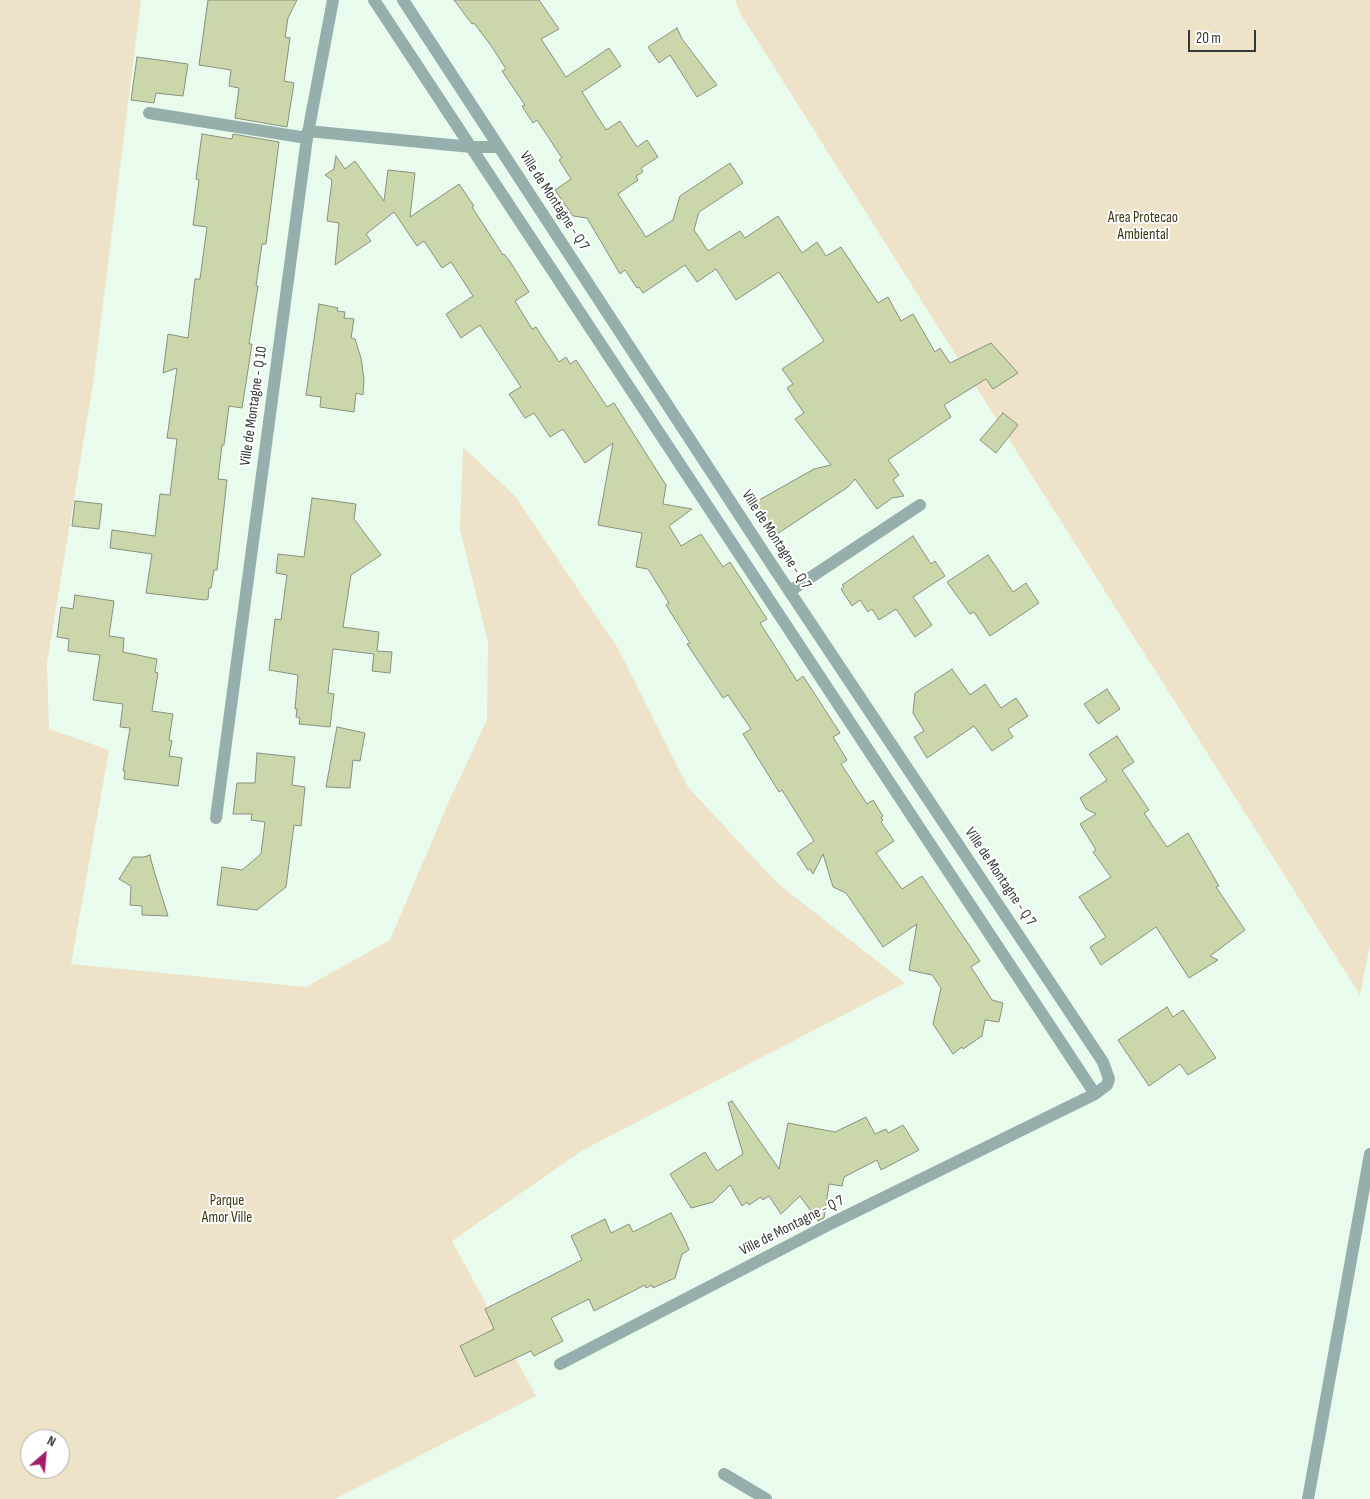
<!DOCTYPE html>
<style>
body{margin:0}
#map{position:relative;width:1370px;height:1499px;overflow:hidden;background:#e8fbed;font-family:"Sofia Sans Condensed",sans-serif}
canvas{display:block}
.north{position:absolute;left:20px;top:1429px;width:50px;height:50px;box-sizing:border-box;background:#fff;border:1px solid #adb0ae;border-radius:50%;rotate:27deg;font-size:14px;font-weight:700;line-height:20px;text-align:center;color:#323934}
.north::after{content:'';display:block;margin:auto;width:18px;height:22px;background:#a11d6c;clip-path:polygon(50% 0,100% 100%,50% 72%,0 100%)}
.scale{position:absolute;left:1188px;top:30px;width:68px;height:22px;box-sizing:border-box;border:2px solid #323934;border-top:0;padding-left:6px;font-size:15px;line-height:18px;white-space:nowrap;color:#323934;-webkit-text-stroke:4px #fff;paint-order:stroke}
</style>
<div id="map">
<canvas width="1370" height="1499"></canvas>
<div class="north">N</div>
<div class="scale">20 m</div>
</div>
<script>
const context = document.querySelector('canvas').getContext('2d');
context.lineJoin = 'round';
function paint(path, color) { context.fillStyle = color; context.fill(path, 'evenodd'); }
const shape = rows => new Path2D(rows.map(r => 'M' + r).join(''));
function strokePath(path, color, width, dash) { context.strokeStyle = color; context.lineWidth = width; context.lineCap = dash ? 'butt' : 'round'; context.setLineDash(dash || []); context.stroke(path); }
function drawText(font, color, halo, rows, align = 'center') {
  context.font = font + ' "Sofia Sans Condensed",sans-serif'; context.lineWidth = 4; context.setLineDash([]); context.textBaseline = 'middle'; context.strokeStyle = halo; context.fillStyle = color; for (const [text, x, y, turn = 0] of rows) {
    context.save(); context.translate(x, y); context.rotate((+turn || 0) * Math.PI / 180); context.textAlign = isNaN(turn) ? turn : align; if (halo) context.strokeText(text, 0, 0); context.fillText(text, 0, 0); context.restore();
  }
}
paint(shape([
 [0,0,141,0,93,384,47,663,49,729,109,750,71,964,306,987,390,940,449,801,487,720,488,642,460,529,463,447,515,496,617,647,688,787,777,883,905,983,583,1150,452,1241,536,1396,335,1499,0,1499],
 [30,1439,60,1439,60,1469,30,1469],
 [735,0,1370,0,1370,945,1360,995,740,13]
]), '#eee3c8');
const building = shape([
 [208,0,297,0,288,18,285,37,290,38,284,81,294,83,287,127,235,118,239,88,229,86,231,70,199,65,208,0],
 [454,0,539,0,559,29,541,39,566,77,609,48,621,66,582,92,606,130,620,121,637,147,647,140,658,157,641,168,643,172,636,176,638,180,618,194,646,237,673,220,680,196,730,163,743,183,699,212,694,230,708,251,740,231,745,238,778,216,802,253,817,242,826,256,841,247,878,303,888,297,901,321,913,314,935,352,940,348,950,363,991,343,1018,373,993,389,986,379,944,405,951,417,888,460,899,475,893,480,904,496,892,498,877,509,855,479,848,487,774,536,752,504,814,469,831,465,795,419,804,413,787,388,793,384,782,369,824,341,779,272,736,300,716,269,697,282,685,265,643,293,639,287,637,288,625,270,620,274,587,218,573,216,555,190,571,179,559,160,562,158,537,120,533,123,522,106,525,105,502,71,506,69,492,47,474,23,472,24,454,0],
 [677,28,682,39,717,85,697,97,670,55,659,63,648,47,677,28],
 [137,57,188,64,183,96,156,93,154,103,131,100,137,57],
 [202,134,232,139,233,134,279,142,266,244,262,244,256,286,258,286,249,344,252,344,242,408,229,406,224,445,222,445,218,479,227,480,217,570,214,570,211,588,209,588,208,599,205,600,146,593,152,554,110,548,112,530,155,536,160,494,170,495,177,439,167,438,177,368,163,373,168,334,188,338,195,279,200,279,207,227,193,225,199,180,196,179,202,134],
 [336,156,345,169,355,161,384,201,388,170,415,173,410,217,459,184,474,206,472,207,503,255,504,254,509,260,529,292,515,301,532,329,536,327,559,362,566,357,570,364,576,360,607,407,614,403,666,485,663,504,692,509,669,526,681,546,701,534,723,567,730,562,767,619,760,623,797,681,803,676,840,733,833,737,847,760,841,764,867,804,873,800,883,816,881,817,883,820,881,822,894,841,876,853,902,889,922,876,980,961,971,967,992,1000,1003,1003,999,1022,985,1020,982,1036,963,1049,962,1047,953,1054,933,1024,941,988,932,975,909,970,917,924,883,947,846,893,833,887,823,854,813,874,810,869,808,870,797,853,814,841,782,790,779,792,743,734,751,729,728,695,723,698,687,644,690,643,666,605,669,603,648,569,636,567,642,533,598,525,613,443,585,463,563,429,550,437,534,413,525,418,509,394,521,387,480,325,461,338,446,314,473,296,451,262,442,268,424,241,417,246,394,212,366,234,371,241,335,265,339,223,327,221,332,180,325,175,334,169,336,156],
 [319,304,338,308,337,311,345,312,344,318,354,319,351,338,355,339,361,358,364,379,363,395,356,393,354,412,320,407,321,397,306,395,319,304],
 [1003,413,1018,425,996,453,980,440,1003,413],
 [312,498,356,504,354,519,381,555,351,575,343,627,379,632,377,651,392,652,390,673,372,671,374,654,333,649,328,693,334,694,330,727,299,724,300,718,296,717,297,709,295,709,298,675,269,670,275,619,281,620,287,575,276,573,278,554,304,557,312,498],
 [75,501,102,504,99,529,72,526,75,501],
 [913,536,931,564,935,561,945,576,913,597,932,625,915,637,896,609,879,620,872,609,868,612,860,600,852,606,841,589,844,587,842,585,913,536],
 [988,555,1013,592,1026,583,1039,603,990,636,974,612,970,614,947,582,988,555],
 [75,595,114,601,109,636,124,638,123,652,157,659,155,672,158,673,152,711,173,714,169,740,172,741,169,756,182,758,178,786,124,779,125,771,123,771,130,728,120,727,123,704,93,700,100,655,68,651,69,639,57,637,61,607,73,609,75,595],
 [952,669,970,695,985,684,1001,708,1016,698,1028,716,1008,729,1013,737,992,751,974,726,927,758,914,737,924,731,913,713,915,693,952,669],
 [1107,689,1120,709,1098,724,1084,704,1107,689],
 [337,727,365,733,360,761,353,760,350,788,326,787,337,727],
 [1117,736,1134,762,1122,770,1149,810,1144,813,1167,847,1188,833,1219,886,1216,887,1245,930,1210,956,1218,960,1189,978,1156,927,1101,965,1090,947,1106,937,1079,897,1111,877,1093,852,1096,850,1080,824,1096,814,1086,809,1080,798,1107,780,1089,754,1117,736],
 [257,753,295,757,292,785,305,787,301,826,294,825,286,887,257,910,217,905,222,867,242,870,261,854,265,822,251,820,252,814,233,814,237,783,255,783,257,753],
 [150,855,152,864,168,916,142,915,142,906,130,905,131,886,119,879,133,857,144,857,150,855],
 [1167,1007,1173,1017,1183,1010,1216,1058,1188,1075,1180,1064,1149,1086,1118,1040,1167,1007],
 [732,1101,779,1169,788,1123,835,1132,866,1117,875,1134,886,1129,888,1133,903,1125,919,1150,881,1170,877,1160,844,1177,842,1186,829,1184,824,1218,818,1221,800,1196,781,1214,769,1196,763,1200,761,1197,749,1205,747,1202,742,1206,730,1185,713,1202,691,1208,670,1174,705,1152,717,1171,743,1154,728,1103,732,1101],
 [671,1213,686,1242,689,1250,682,1254,675,1278,653,1288,652,1285,646,1288,645,1285,594,1311,589,1299,551,1318,563,1341,534,1356,531,1351,475,1377,460,1346,494,1329,485,1309,582,1260,571,1236,605,1219,611,1233,629,1224,633,1232,671,1213]
]);
paint(building, '#cad7ab');
strokePath(building, '#8a907e', 1);
strokePath(shape([
 [374,0,1095,1094],
 [403,0,772,565,1103,1062,1109,1079,1107,1085,1095,1094,832,1223,560,1364],
 [149,113,307,138],
 [308,131,471,147,499,147],
 [790,591,920,505],
 [216,818,307,138,333,0],
 [724,1474,766,1499]
]), '#97afac', 12);
strokePath(shape([
 [1308,1499,1370,1154]
]), '#97afac', 12);
drawText('15px', '#323934', '#fff', [
 ["Ville de Montagne - Q 7",554,201,57],
 ["Ville de Montagne - Q 10",254,406,-82],
 ["Ville de Montagne - Q 7",776,540,57],
 ["Ville de Montagne - Q 7",1000,877,56],
 ["Ville de Montagne - Q 7",792,1226,-27]
]);
drawText('15px', '#413411', '#fff', [
 ["Area Protecao",1143,218],
 ["Ambiental",1143,235],
 ["Parque",227,1201],
 ["Amor Ville",227,1218]
]);
</script>
